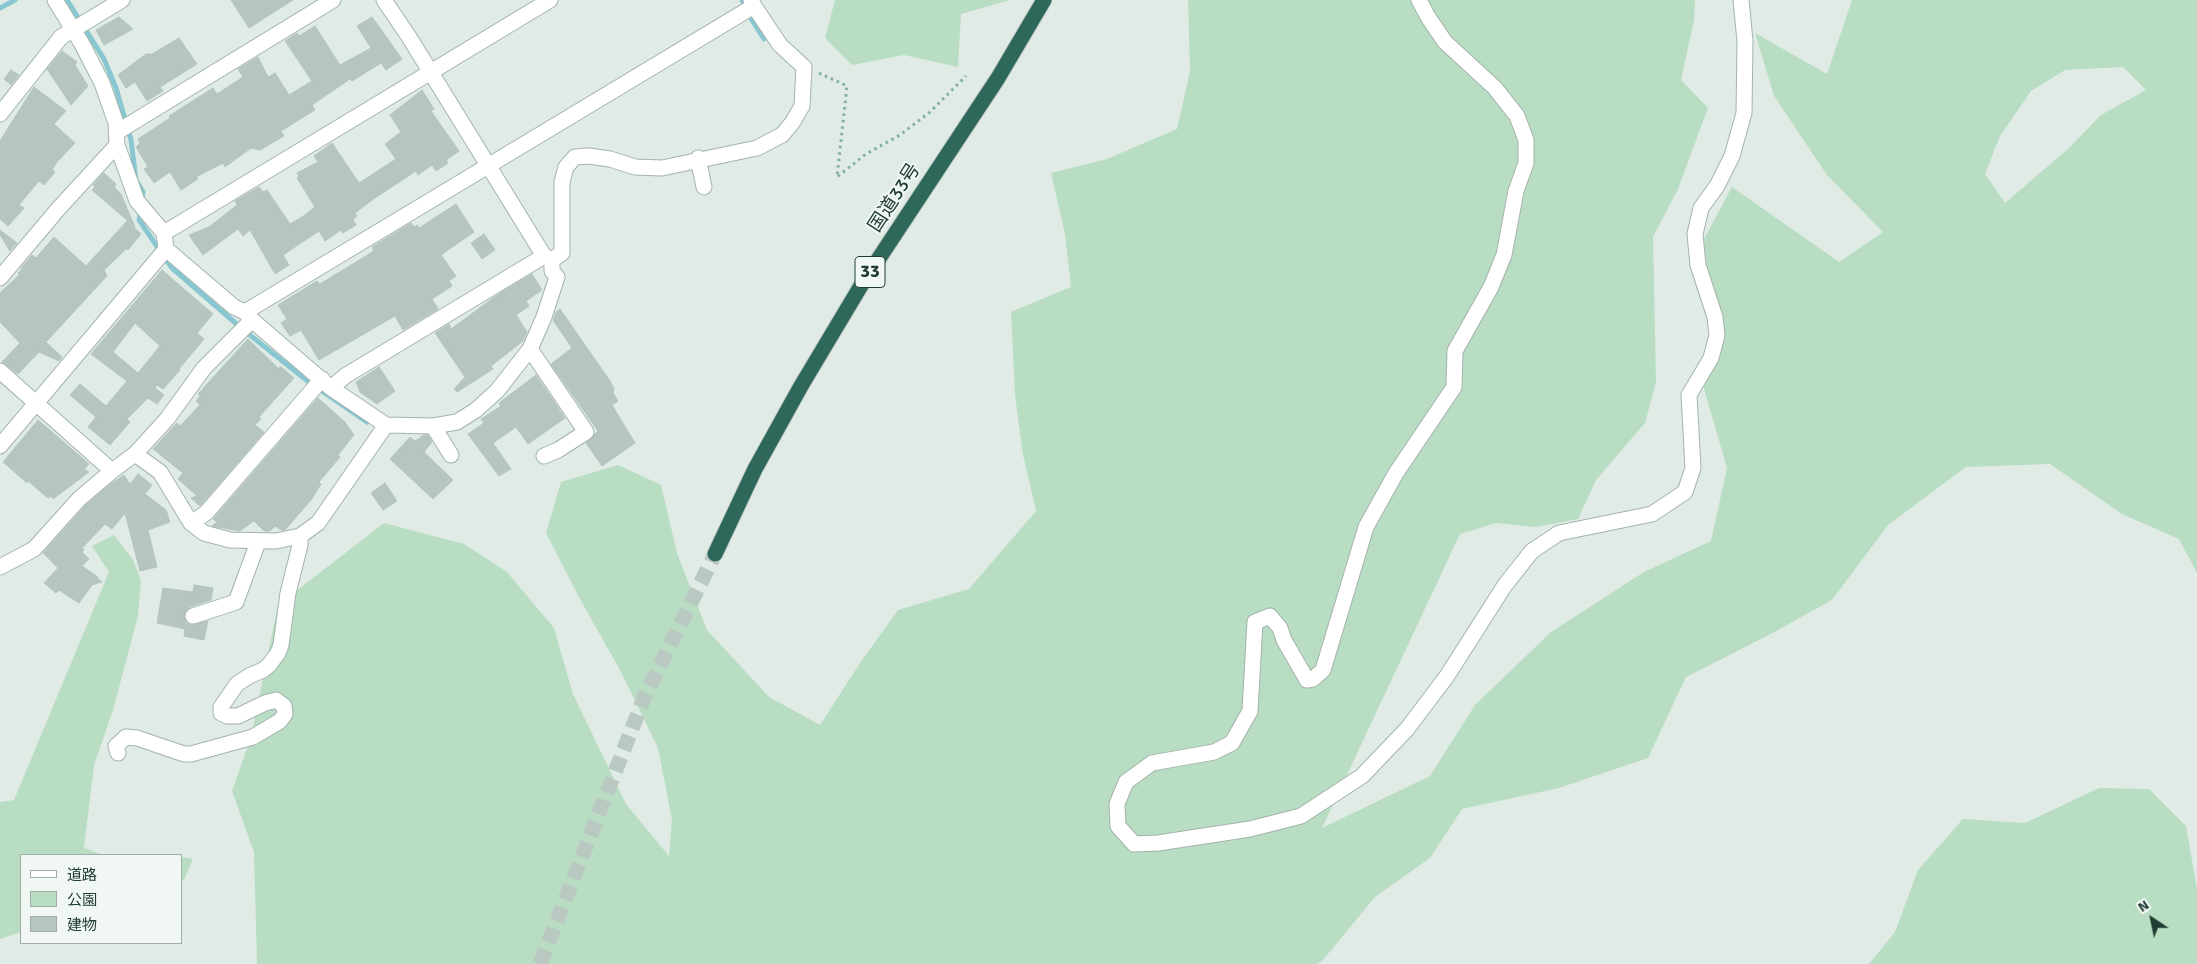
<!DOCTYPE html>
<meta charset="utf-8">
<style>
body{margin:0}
#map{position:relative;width:2197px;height:964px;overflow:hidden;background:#e0ebe6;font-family:Signika,"Noto Sans JP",sans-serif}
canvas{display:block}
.legend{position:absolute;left:20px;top:854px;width:162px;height:90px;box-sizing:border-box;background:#f1f8f4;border:1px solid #9eada7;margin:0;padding:6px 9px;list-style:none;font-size:15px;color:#213c34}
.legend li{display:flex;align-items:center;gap:10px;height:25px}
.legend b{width:25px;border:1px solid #9eada7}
.north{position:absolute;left:2127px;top:894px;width:50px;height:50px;-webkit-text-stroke:4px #f1f8f4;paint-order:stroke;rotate:326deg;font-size:14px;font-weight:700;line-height:20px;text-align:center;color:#213c34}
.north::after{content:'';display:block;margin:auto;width:18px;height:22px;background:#213c34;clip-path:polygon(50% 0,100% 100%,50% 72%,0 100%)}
</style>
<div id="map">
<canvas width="2197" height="964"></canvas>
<ul class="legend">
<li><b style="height:6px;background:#fff"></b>道路</li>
<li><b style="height:14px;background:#b9ddc2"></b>公園</li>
<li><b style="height:14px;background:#b6c6bf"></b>建物</li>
</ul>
<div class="north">N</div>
</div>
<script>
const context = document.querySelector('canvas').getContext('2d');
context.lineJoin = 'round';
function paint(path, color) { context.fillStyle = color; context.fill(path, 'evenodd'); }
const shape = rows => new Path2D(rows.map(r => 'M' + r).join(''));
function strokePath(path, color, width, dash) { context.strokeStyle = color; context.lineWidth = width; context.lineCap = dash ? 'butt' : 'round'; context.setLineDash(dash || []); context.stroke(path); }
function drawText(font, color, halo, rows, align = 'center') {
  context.font = font + ' Signika,"Noto Sans JP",sans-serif'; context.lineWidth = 4; context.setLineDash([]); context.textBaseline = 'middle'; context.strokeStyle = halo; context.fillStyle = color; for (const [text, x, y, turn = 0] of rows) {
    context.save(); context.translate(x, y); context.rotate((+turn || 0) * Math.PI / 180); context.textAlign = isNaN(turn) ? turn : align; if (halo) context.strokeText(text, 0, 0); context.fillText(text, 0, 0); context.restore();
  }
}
paint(shape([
 [835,0,1010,0,961,14,958,67,904,55,852,65,825,38],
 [1188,0,1695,0,1694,20,1681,80,1708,108,1678,189,1653,237,1656,382,1645,423,1596,480,1578,519,1535,527,1496,523,1460,534,1322,828,1430,776,1475,705,1551,632,1644,572,1711,541,1727,468,1700,375,1712,341,1704,239,1732,187,1839,262,1883,232,1827,175,1774,96,1755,33,1827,74,1852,0,2197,0,2197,573,2179,539,2122,514,2050,464,1966,467,1888,525,1832,600,1767,636,1686,677,1648,758,1559,788,1462,809,1430,858,1375,897,1323,960,1317,964,257,964,254,852,232,791,251,737,278,605,384,523,464,544,507,572,554,628,573,694,626,804,669,856,672,820,658,748,621,672,580,599,546,533,561,482,618,465,661,485,677,553,707,630,769,697,820,725,860,663,898,610,969,589,1036,511,1023,455,1015,395,1011,312,1071,287,1065,234,1051,173,1107,159,1177,129,1190,71],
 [2123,67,2146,90,2101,115,2068,149,2005,203,1985,174,2000,136,2031,91,2065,70],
 [114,535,133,560,141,580,138,616,113,710,94,765,84,848,103,855,21,855,21,932,0,939,0,802,14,800,109,572,92,546],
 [2099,788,2149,789,2186,826,2197,889,2197,964,1869,964,1895,932,1918,870,1963,819,2025,823],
 [181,857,193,859,184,880,181,880]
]), '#b9ddc2');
strokePath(shape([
 [67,0,104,59,116,88,131,140,136,180,143,192,142,200],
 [742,0,750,17,764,39],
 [0,8,15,0],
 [141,210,139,220,172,268,240,327,310,383,367,422]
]), '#88c7d1', 5);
const building = shape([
 [231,0,293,0,249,28,231,0],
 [119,17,133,29,104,45,96,30,119,17],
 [372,17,402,59,386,70,381,63,352,81,350,79,312,105,315,110,281,131,284,136,260,150,251,148,225,167,223,163,196,177,198,179,181,190,170,172,154,183,144,169,148,167,136,147,140,143,138,139,170,118,169,116,213,88,217,94,243,77,238,69,258,57,268,77,275,73,289,95,312,81,285,41,297,33,299,36,315,26,340,65,371,48,357,26,372,17],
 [179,38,197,64,160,87,163,91,147,101,135,82,126,88,118,75,146,54,152,54,179,38],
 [62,51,77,62,75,65,88,86,71,105,47,69,62,51],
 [11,70,19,75,11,85,4,79,11,70],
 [34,87,66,111,54,124,75,143,57,162,52,170,55,172,44,185,39,181,19,205,24,208,8,226,0,219,0,141,34,87],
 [422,90,434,109,431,111,459,151,446,160,448,163,436,171,432,165,418,175,416,171,375,198,355,213,357,216,353,220,356,225,343,233,341,230,325,241,319,231,283,255,289,265,275,274,250,230,243,236,238,229,203,255,189,235,209,227,237,205,235,201,259,187,263,192,267,190,290,224,302,217,315,207,297,178,299,176,297,173,318,162,314,156,332,143,359,183,396,159,385,144,401,132,390,115,422,90],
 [104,173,116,184,114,187,121,194,135,227,92,190,95,187,93,185,104,173],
 [456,204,474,232,441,255,456,276,449,281,452,286,432,299,438,309,403,330,395,316,319,360,301,330,290,336,281,323,287,319,278,305,317,281,320,284,374,251,372,247,411,223,414,227,417,225,419,228,456,204],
 [127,221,141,234,128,250,126,249,104,270,107,276,46,342,62,357,59,361,39,352,18,374,2,362,20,343,0,322,0,293,19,275,18,273,22,269,21,268,32,255,36,258,54,237,86,266,127,221],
 [0,230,17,243,10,251,0,235,0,230],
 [484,234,495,250,482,259,471,243,484,234],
 [162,270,213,314,197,333,204,339,179,369,180,370,163,389,157,385,155,388,164,395,157,404,148,398,127,419,130,422,110,445,88,427,96,417,70,395,80,384,106,406,127,381,91,354,162,270],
 [135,323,160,346,138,373,113,352,135,323],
 [532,274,542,290,526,301,529,306,516,315,527,332,523,341,491,366,493,369,457,392,454,389,465,377,435,333,449,324,451,329,500,293,532,274],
 [560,309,610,381,614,389,613,393,618,401,612,405,635,443,602,466,586,443,598,431,551,364,572,348,553,320,556,312,560,309],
 [248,339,279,369,280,366,294,378,259,417,261,419,255,425,264,432,200,506,191,498,197,496,178,479,183,473,153,449,177,423,180,426,200,405,196,401,200,396,198,394,248,339],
 [379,367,395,391,377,404,360,392,356,382,379,367],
 [536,375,565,418,528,444,516,427,493,443,511,469,499,476,468,434,484,423,481,419,501,406,499,403,536,375],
 [318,398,345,422,354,435,338,455,340,457,319,482,321,484,311,500,285,530,281,530,275,526,270,531,264,531,254,521,240,531,212,526,217,522,213,519,318,398],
 [38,420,89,464,84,469,89,472,53,499,52,496,48,498,28,481,27,483,3,462,38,420],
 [424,435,428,435,432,442,424,452,453,480,433,499,390,459,410,437,415,441,424,435],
 [138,474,152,485,145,494,166,510,170,522,148,530,157,567,140,571,125,513,112,529,105,524,82,548,84,550,82,552,89,559,82,566,98,577,97,578,102,582,92,585,79,603,59,590,56,593,44,583,58,568,43,553,86,505,108,486,124,475,130,484,138,474],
 [385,483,397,501,383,510,371,493,385,483],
 [194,585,213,588,211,600,190,607,184,615,186,623,191,625,208,621,204,640,184,636,185,629,157,623,163,588,193,592,194,585]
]);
paint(building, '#b6c6bf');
strokePath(building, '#b3c5bd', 1);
strokePath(shape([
 [540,964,644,698,715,554]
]), '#bac8c2', 15, [15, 8]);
const street = shape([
 [55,0,82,44,102,83,116,123,117,145,137,201,164,233,166,249,234,307,245,312,252,320,331,388,386,425,433,426,457,422,476,410,497,391,530,349,544,317,557,277,552,271,552,260,544,256,409,37,384,0],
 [1419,0,1428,17,1445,42,1495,88,1517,116,1526,140,1526,163,1516,191,1504,255,1491,287,1455,351,1454,387,1396,473,1366,527,1323,670,1313,679,1307,680,1284,640,1280,628,1270,616,1255,622,1250,711,1232,743,1214,752,1152,763,1126,782,1117,804,1118,826,1134,844,1158,843,1250,829,1301,816,1362,776,1407,729,1447,676,1505,585,1532,551,1559,533,1652,514,1685,492,1693,468,1689,395,1711,358,1717,335,1715,317,1698,265,1695,234,1701,208,1717,186,1732,156,1744,113,1745,41,1741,0],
 [0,114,61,37,122,0],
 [117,132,333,0],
 [698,158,704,187],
 [164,233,550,0],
 [552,260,562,253,562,182,566,167,575,157,589,156,610,159,635,167,662,168,757,148,782,135,792,123,802,106,804,67,780,45,754,6],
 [0,278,59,208,117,145],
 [245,312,754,6,751,0],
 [530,349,586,432,558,450,544,456],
 [0,371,112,471],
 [331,388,345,376,544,256],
 [433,426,451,455],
 [0,446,166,249],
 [135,454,160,472,191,523,204,533,230,540,276,541,300,536,318,523,386,425],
 [191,523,206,513,322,379],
 [0,567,34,549,79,499,112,471,135,454,167,419,204,368,252,320],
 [193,616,236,602,258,542],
 [118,753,116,746,126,737,137,738,184,754,191,754,253,737,280,721,285,714,284,706,276,700,265,703,238,716,227,716,221,713,221,707,237,684,249,676,263,670,269,665,278,653,281,645,288,593,300,545,300,536]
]);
const highway = shape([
 [715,554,755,469,801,386,862,284,998,78,1044,0]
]);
strokePath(street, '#a3b3ad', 17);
strokePath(highway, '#c1c8c6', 17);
strokePath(shape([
 [819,73,847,86,837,177,866,154,900,135,930,112,966,76]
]), '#81afa0', 3, [2.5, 4]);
strokePath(street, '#fff', 15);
strokePath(highway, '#2d685b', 15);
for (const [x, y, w] of [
 [870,272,30]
]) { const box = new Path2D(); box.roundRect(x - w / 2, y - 15.5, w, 31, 4); context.fillStyle = '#f1f8f4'; context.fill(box); strokePath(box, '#213c34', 1); }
drawText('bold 18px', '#213c34', null, [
 ["33",870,272]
]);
drawText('19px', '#213c34', '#f1f8f4', [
 ["国道33号",895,198,-57]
]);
</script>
